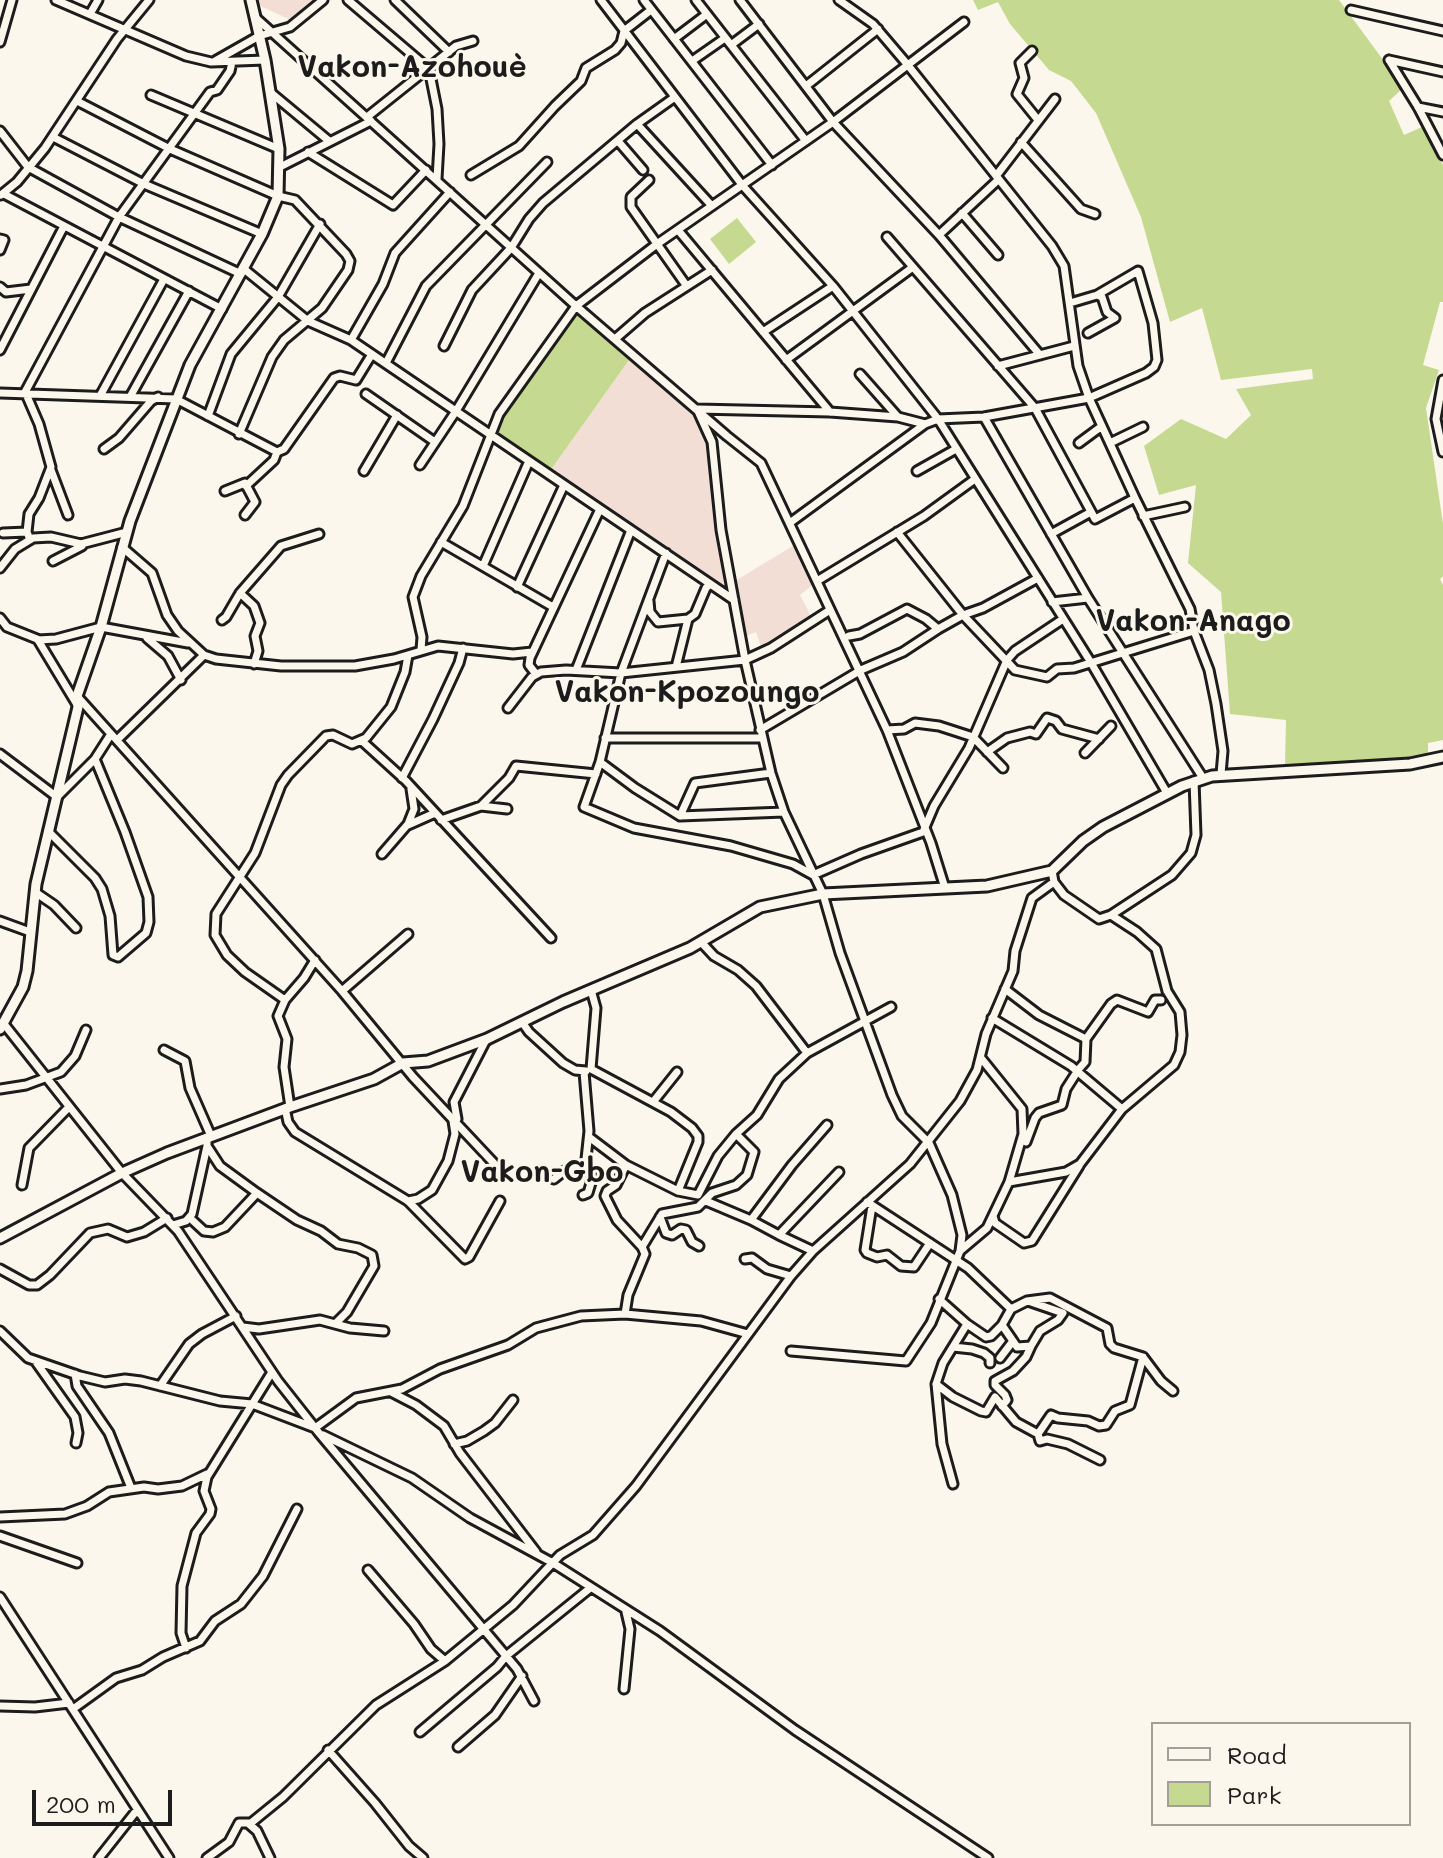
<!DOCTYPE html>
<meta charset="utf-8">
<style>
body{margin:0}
#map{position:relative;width:1443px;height:1858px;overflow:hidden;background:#fbf7ec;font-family:Mali,sans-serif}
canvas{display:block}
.legend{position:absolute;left:1151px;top:1722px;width:260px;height:104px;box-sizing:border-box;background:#fbf7ec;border:2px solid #a29f99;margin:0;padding:10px 14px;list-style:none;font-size:24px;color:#1c1c1c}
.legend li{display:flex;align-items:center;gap:16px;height:40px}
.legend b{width:40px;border:2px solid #a29f99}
.scale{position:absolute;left:32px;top:1790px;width:140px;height:36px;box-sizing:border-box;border:4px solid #1c1c1c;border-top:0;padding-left:10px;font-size:24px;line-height:28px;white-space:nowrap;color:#1c1c1c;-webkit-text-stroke:6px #fbf7ec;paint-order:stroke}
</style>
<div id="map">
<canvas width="1443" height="1858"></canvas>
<ul class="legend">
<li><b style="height:10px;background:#fbf7ec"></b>Road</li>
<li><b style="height:22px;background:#c5da90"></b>Park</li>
</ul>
<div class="scale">200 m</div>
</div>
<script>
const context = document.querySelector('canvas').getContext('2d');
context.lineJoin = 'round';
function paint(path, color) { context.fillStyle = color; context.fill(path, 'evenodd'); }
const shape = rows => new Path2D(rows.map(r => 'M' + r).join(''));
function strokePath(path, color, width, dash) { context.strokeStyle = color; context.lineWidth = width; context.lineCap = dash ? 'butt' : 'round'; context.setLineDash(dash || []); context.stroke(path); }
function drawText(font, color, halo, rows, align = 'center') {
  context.font = font + ' Mali,sans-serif'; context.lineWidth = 6; context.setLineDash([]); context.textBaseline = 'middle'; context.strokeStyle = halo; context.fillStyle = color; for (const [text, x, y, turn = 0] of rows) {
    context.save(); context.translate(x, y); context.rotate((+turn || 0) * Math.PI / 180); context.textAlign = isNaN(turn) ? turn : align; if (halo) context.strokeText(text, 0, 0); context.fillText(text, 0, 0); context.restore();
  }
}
paint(shape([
 [256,0,315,0,293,21,256,4],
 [629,360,702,423,705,430,726,585,724,587,550,471],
 [796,544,815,583,800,595,812,618,762,650,756,632,746,636,735,581]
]), '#f2ded5');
paint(shape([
 [973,0,1339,0,1392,72,1402,89,1389,101,1404,135,1422,127,1443,165,1443,302,1440,302,1423,365,1439,370,1426,408,1443,524,1443,576,1440,579,1443,585,1443,740,1428,743,1428,756,1400,759,1394,762,1285,766,1286,720,1230,714,1221,592,1188,563,1196,485,1159,495,1144,446,1181,419,1226,439,1251,415,1236,389,1313,379,1312,369,1221,380,1202,308,1170,322,1141,217,1096,113,1071,81,1049,70,1010,24,998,2,978,10],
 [737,218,756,242,729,264,710,239],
 [576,314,629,360,550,471,497,435,504,416]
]), '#c5da90');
const minor = shape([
 [56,0,186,56,211,62,265,60],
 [348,0,429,69,437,109,439,144,437,179],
 [395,0,449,52],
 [601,0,743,186,833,286,938,419,1090,661,1167,793],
 [644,0,772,165],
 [696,0,806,141],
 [740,0,833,122,939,235,1040,355],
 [839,0,873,24,907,64,1052,246,1064,266,1078,366,1089,398,1135,498,1190,609,1194,631,1209,670,1216,704,1223,751,1221,774],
 [1351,10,1443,31],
 [90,14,98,0],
 [255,17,576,306,727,436,761,463,887,730,931,843,945,888],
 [674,39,707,14],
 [0,42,12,0],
 [731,45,759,24],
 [1032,51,1020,63,1024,78,1017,94,1038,120],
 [1389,60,1418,107,1443,155],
 [1389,60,1443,72],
 [215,61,259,36,290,27,323,0],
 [692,61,725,38],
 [806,86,878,29],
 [270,92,329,141],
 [151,95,279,149],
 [77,101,170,149,278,196,295,200,346,254,350,261,348,270,322,308,284,340,272,357,239,434],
 [1418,107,1443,112],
 [367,117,456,46,473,41],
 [637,124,712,206],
 [0,131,28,167,119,217,241,274],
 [53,137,144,184,262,234],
 [618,141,643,170],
 [1021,142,1081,209,1095,214],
 [308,152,393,205,426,170],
 [280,167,371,121],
 [471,175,519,146,555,106,581,81,586,68,615,50,621,43,624,31,651,10],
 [996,176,1055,99],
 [649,180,631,197,631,207,686,285],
 [4,194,222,309],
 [1,195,17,182,45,148,117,39,149,0],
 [962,213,998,255],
 [678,230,830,412],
 [939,235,998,180],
 [887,237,1035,408,1095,519,1135,498],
 [0,239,4,240,0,250],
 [244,269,308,321,351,340,734,600],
 [0,287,6,292,31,289],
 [763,332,833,286],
 [1088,333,1115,318,1107,312,1102,297,1097,295],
 [615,339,645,313,712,270],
 [351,340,383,284,395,253,450,192],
 [444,346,472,290,511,248,529,219,543,203,637,124,675,97],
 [0,350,64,226],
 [786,360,913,267],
 [386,363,426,286,547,162],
 [998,366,1074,346],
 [860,374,898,417],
 [1443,380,1436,419,1443,452],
 [0,393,176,399,277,452,284,449,334,378,340,376,356,380,372,354],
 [24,394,119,217,210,92,217,90,230,71,232,62],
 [26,394,39,424,51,467,39,498,29,514,27,532,30,540],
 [366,394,435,442],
 [100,396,164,279],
 [130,397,189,291],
 [208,416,231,354,278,297,320,224],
 [984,417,1088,598,1203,778],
 [1079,443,1102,426],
 [1110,443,1143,427],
 [104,449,119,438,151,401,158,397],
 [420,465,456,411,539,273],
 [51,470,68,515],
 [364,471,397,415],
 [917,471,956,449],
 [246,486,274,460,277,452],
 [225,491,245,483,255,502,245,515],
 [1143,516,1185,507],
 [791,522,925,424],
 [897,532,963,615,983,608,1038,578],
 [3,533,27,532],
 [1051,534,1091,512],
 [441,542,553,607],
 [122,547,152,573,167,615,178,631,204,655,216,659,281,666,355,666,394,659,438,646,513,654,532,652],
 [666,553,621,673,600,762,584,807,634,828,731,846,793,864,813,875,861,854,923,832,934,806,969,748,1007,660,1015,651,1063,619],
 [53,561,82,546],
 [483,566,529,461],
 [0,568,15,549,33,538,51,537,81,544,127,532],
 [817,581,924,516,975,479],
 [517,587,564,485],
 [240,593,254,606,260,623,255,636,258,651,254,664],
 [649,601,650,612,658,622,688,619],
 [1052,602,1088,598],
 [0,618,7,627,42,641],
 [222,620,226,617,240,593,281,546,319,534],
 [849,636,860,634,907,609,926,619,938,629,963,615,1015,670,1047,677,1057,669,1074,668,1194,631],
 [147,638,168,656,181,680],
 [38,640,56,639,101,627,188,643],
 [38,640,76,703],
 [421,650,422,637,413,597,421,576,463,506,499,414,576,306,657,244,833,122,964,22],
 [676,667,688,619,695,614,706,588,710,584],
 [576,670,631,530],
 [536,674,529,665,530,658,600,509],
 [77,696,342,991,413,1077,504,1174],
 [508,708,532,677,541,672,566,670,621,673,745,660,771,648,830,610],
 [760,730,861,670,903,652,938,629],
 [887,730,904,729,915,723,939,726,973,737,1003,768],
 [605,738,761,738],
 [117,740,204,655],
 [362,741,406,781,551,938],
 [987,752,1007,738,1030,732,1036,734,1047,718,1056,721,1062,729,1099,739],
 [1085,753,1111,726],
 [0,754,57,797,95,759,111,734],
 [600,762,635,788,680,816,784,812],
 [402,778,433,719,459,663,463,648],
 [481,806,507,809],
 [680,816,695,783,771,773],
 [441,820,481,806,509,778,516,766,596,774],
 [408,825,435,813],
 [48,831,95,878,102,889,110,916,113,955,118,957,146,933,149,922,148,897,125,832,95,759],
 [382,854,408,824,414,809,411,789],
 [1054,882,1064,895,1099,919,1111,915,1172,875,1191,853,1196,835,1194,781],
 [35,892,54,905,76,928],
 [0,921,30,932],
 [701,942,714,956,738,970,756,986,807,1053],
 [1005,989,1039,1015,1086,1039],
 [591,990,596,1008,591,1069,671,1112,692,1128,698,1136,698,1142,678,1191,698,1195,718,1156,736,1134],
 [342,991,408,934],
 [285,1000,245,972,227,955,215,935,216,914,255,853,281,785,288,775,326,736,333,735,352,744,366,738,391,707,405,672,408,655],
 [992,1018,1071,1066,1122,1109],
 [522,1022,529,1032,563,1063,575,1070,586,1071],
 [4,1024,122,1173,178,1231,278,1381,319,1433,517,1669,534,1701],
 [164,1050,185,1061,190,1088,211,1136],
 [1077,1071,1085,1062,1086,1039,1111,1004,1117,1000,1148,1012,1155,1000,1161,1000],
 [0,1089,26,1085,61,1072,75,1056,86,1030],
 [653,1102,677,1072],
 [290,1107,284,1067,287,1039,278,1016,285,1000,304,978,315,960],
 [285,1108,288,1122,295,1132,408,1201,465,1259,469,1257,500,1201],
 [589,1137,626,1165,616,1185,607,1191,605,1196,617,1220,642,1247],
 [207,1138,207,1146,220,1166,257,1193,297,1220,321,1231,338,1244,358,1248,372,1255,374,1266,347,1312,335,1324],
 [1026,1142,1035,1118,1039,1113,1062,1105,1066,1089,1075,1075],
 [626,1165,678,1191],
 [554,1179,564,1171,578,1168,584,1165,586,1159,589,1131,584,1072],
 [1009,1182,1066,1172,1080,1164,1122,1109,1174,1065,1180,1052,1182,1035,1180,1012,1167,991,1156,949,1137,932,1111,915],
 [22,1185,29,1148,69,1107],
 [583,1195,588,1193,591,1183,591,1173,584,1165],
 [408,1201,418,1199,432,1190,448,1161,455,1134,453,1121,457,1119,454,1102,486,1040],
 [706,1201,751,1220,792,1165,827,1125],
 [867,1202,968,1268,1011,1309,1027,1301,1050,1298,1107,1328,1110,1344,1114,1348,1143,1357,1161,1381,1173,1391],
 [872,1206,865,1250,867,1253,877,1257,887,1255,901,1266,914,1267,930,1243],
 [993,1216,995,1223,1024,1243,1032,1241,1079,1166],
 [660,1217,666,1233,672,1235,681,1229,686,1230,692,1242,699,1246],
 [190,1218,204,1231,213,1232,225,1227,257,1193],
 [751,1220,779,1235],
 [173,1225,186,1221,192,1214,207,1146],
 [961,1250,987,1228,1009,1182,1023,1134,1022,1109,981,1058],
 [813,1251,779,1235,839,1172],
 [745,1259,752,1258,767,1269,791,1276],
 [0,1269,29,1285,37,1285,50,1275,90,1233,108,1229,127,1237,144,1232,167,1218],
 [939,1299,967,1324,943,1363,936,1384,942,1444,953,1484],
 [625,1314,701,1321,748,1334],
 [967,1324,986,1337,991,1336,1002,1325,1011,1309],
 [243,1327,259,1329,320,1320,350,1328,384,1331],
 [0,1331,28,1358,80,1376,105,1382,125,1379,141,1381,220,1401,252,1404,315,1428,356,1398,402,1389,440,1369,508,1345,536,1328,581,1316,625,1314,628,1295,645,1254,642,1247,662,1214,698,1207,712,1193,736,1185,747,1175,754,1152,736,1134,757,1115,779,1079,807,1053,891,1007],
 [1013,1341,1017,1347,1031,1346,1040,1331,1058,1320,1063,1313,1028,1301],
 [953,1347,972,1349,984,1353,990,1358,990,1363],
 [791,1351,906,1361,931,1323,960,1251,962,1235,952,1195,929,1143,902,1116,892,1095,840,953,823,894,784,812,771,773,745,660,721,530,712,442,697,409,830,412,898,417,925,424,938,419,984,417,1089,398,1146,373,1154,367,1157,360,1153,323,1138,271,1097,295,1070,303],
 [1000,1358,1013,1341,1002,1325],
 [36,1362,75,1417,78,1433,76,1443],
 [75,1374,77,1386,109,1433,131,1488],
 [936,1384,953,1397,981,1411,986,1412,995,1397,1016,1422,1038,1434,1040,1441,1047,1439,1068,1444,1100,1460],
 [160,1386,189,1344,202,1334,236,1316],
 [391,1392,416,1405,444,1426,460,1453,536,1552],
 [1002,1406,1007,1400,1005,1395,995,1385,995,1381,1013,1371,1026,1357,1031,1346],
 [1038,1434,1051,1415,1058,1418,1088,1421,1099,1426,1106,1425,1115,1411,1130,1405,1143,1357],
 [323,1435,412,1478,470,1518,553,1563,660,1631,795,1730,988,1858],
 [454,1444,467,1441,484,1431,495,1423,513,1400],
 [0,1517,65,1514,87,1506,109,1492,144,1487,158,1489,182,1486,207,1474],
 [0,1536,77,1563],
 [368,1570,414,1624,431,1649,445,1661],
 [0,1597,169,1858],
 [186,1648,181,1633,182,1586,196,1533,210,1514,211,1509,204,1491,207,1477,272,1372],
 [624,1689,630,1629,626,1612],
 [0,1706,35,1707,69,1703],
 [73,1709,116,1678,142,1670,163,1657,200,1641,215,1621,241,1604,263,1576,297,1509],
 [420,1732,497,1667,506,1656,589,1589],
 [458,1747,495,1715,522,1676],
 [328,1750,375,1803,409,1846,423,1858],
 [249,1824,257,1831,270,1858],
 [99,1858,137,1810,138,1813],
 [207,1858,229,1842,239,1823,251,1823,283,1797,376,1705,445,1661,513,1605,560,1555,593,1535,636,1486,791,1276,813,1251,910,1164,960,1101,977,1070,986,1034,1013,971,1015,951,1032,898,1054,882,1052,871]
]);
const major = shape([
 [0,1029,23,987,27,971,36,884,78,707,77,696,101,627,130,521,190,365,262,234,278,196,279,149,265,60,251,0],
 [0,1238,122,1173,167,1153,290,1107,374,1079,403,1063,428,1061,487,1039,563,1002,690,948,760,907,823,894,987,886,1052,871,1083,841,1103,827,1182,786,1212,776,1410,764,1443,757]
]);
strokePath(minor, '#1c1c1c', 13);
strokePath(major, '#1c1c1c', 15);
strokePath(minor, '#fbf7ec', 7);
strokePath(major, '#fbf7ec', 9);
drawText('bold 30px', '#1c1c1c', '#fbf7ec', [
 ["Vakon-Azohouè",412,68],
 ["Vakon-Anago",1193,622],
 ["Vakon-Kpozoungo",687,693],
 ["Vakon-Gbo",542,1173]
]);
</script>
